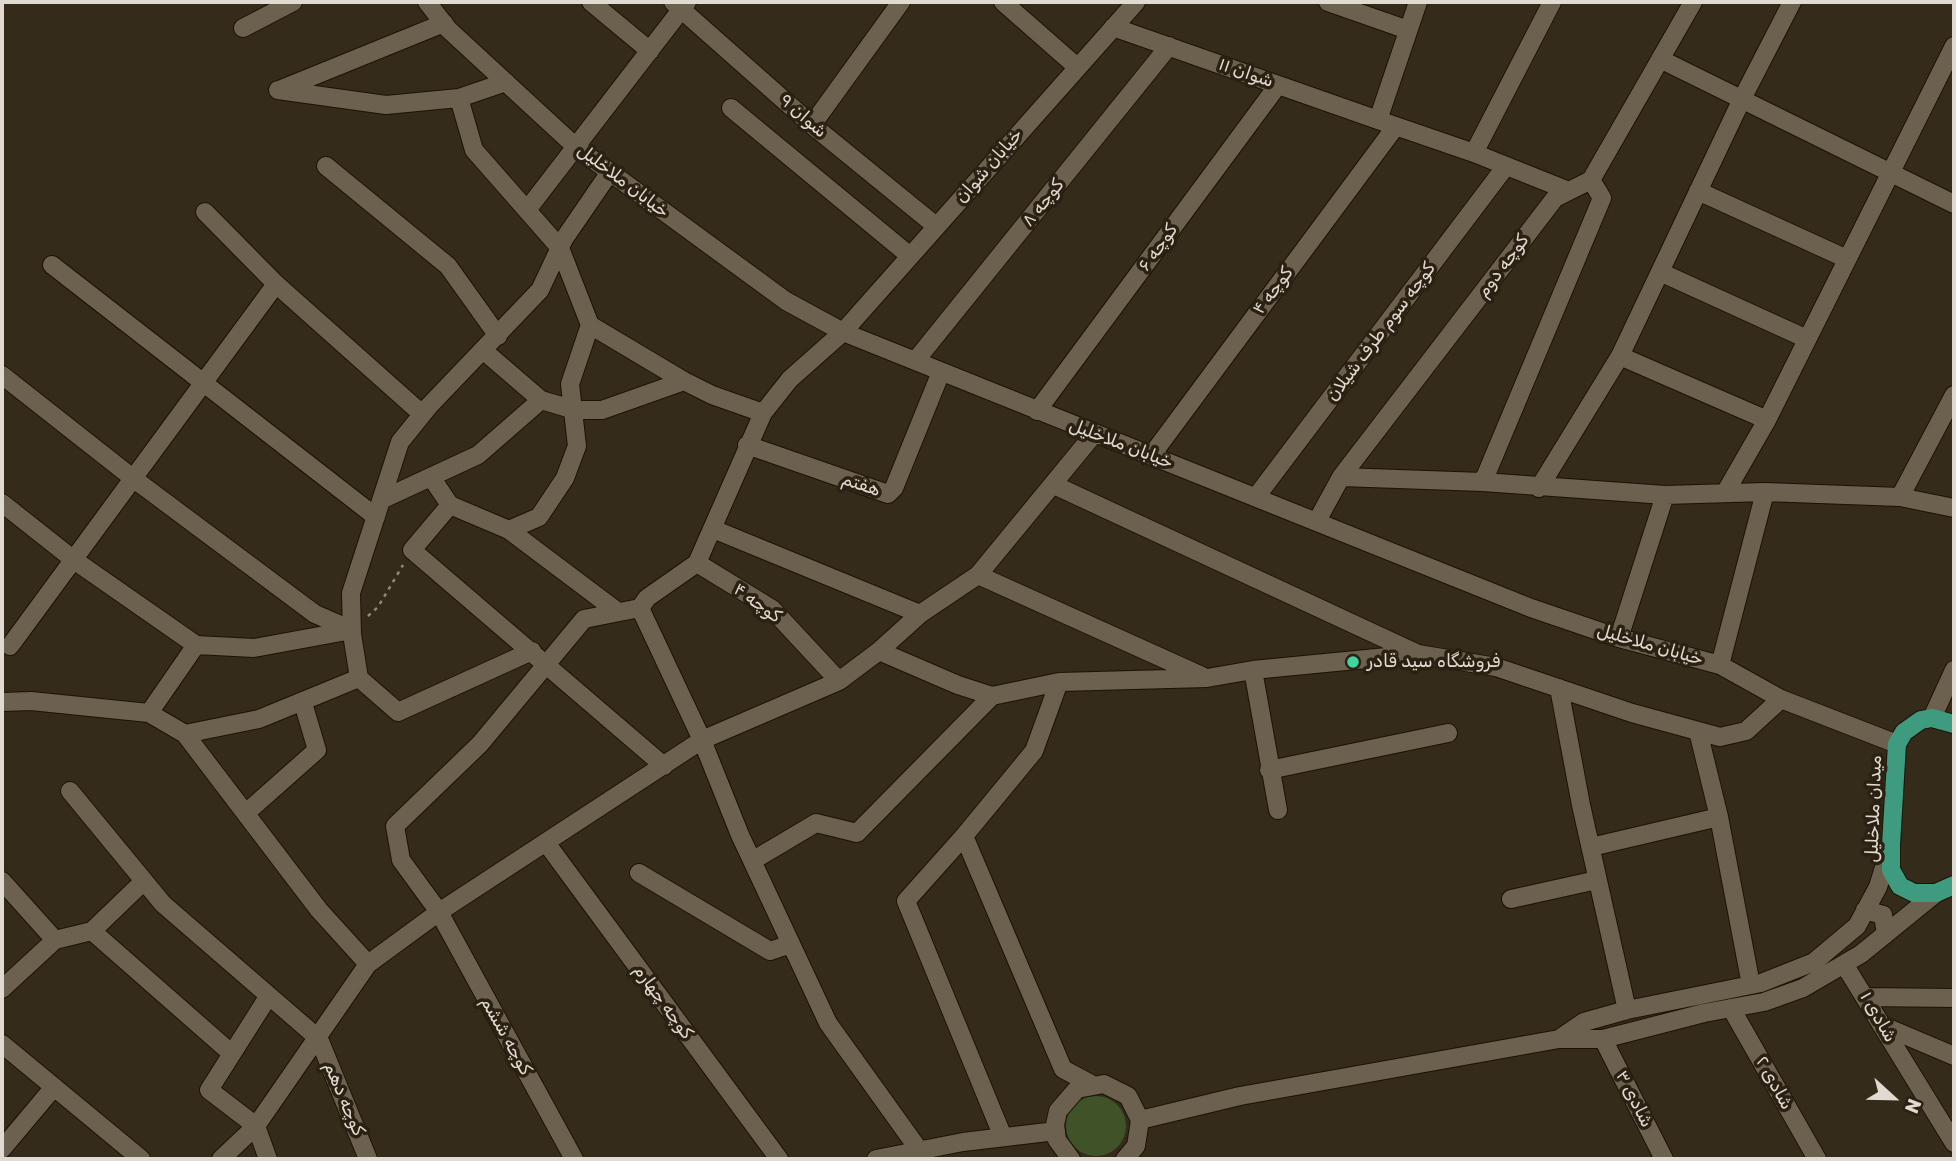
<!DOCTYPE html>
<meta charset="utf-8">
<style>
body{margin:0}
#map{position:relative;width:1956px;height:1161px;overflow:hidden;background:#352b1b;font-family:Rubik,sans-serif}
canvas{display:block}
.frame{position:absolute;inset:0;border:4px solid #e1dad0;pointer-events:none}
.north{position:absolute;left:1858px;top:1063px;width:70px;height:70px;-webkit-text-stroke:5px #2b2112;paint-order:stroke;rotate:112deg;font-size:19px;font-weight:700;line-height:28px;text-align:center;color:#e1dad0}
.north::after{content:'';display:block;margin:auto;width:24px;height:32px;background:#e1dad0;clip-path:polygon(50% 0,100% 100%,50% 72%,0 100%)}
</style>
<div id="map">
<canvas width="1956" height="1161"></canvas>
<div class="frame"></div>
<div class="north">N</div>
</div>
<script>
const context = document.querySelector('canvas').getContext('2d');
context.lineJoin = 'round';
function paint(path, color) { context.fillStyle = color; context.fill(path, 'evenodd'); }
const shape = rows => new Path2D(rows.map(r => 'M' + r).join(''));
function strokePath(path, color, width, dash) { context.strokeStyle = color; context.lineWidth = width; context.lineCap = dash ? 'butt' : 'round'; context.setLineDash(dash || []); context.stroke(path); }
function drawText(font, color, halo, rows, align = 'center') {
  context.font = font + ' Rubik,"Noto Naskh Arabic",sans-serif'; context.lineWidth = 7; context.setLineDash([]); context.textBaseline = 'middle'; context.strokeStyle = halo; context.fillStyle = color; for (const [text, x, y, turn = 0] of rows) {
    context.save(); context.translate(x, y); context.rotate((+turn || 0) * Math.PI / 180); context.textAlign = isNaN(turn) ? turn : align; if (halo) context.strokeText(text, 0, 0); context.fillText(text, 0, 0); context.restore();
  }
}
paint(shape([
 '1066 1126a30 30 0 1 1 60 0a30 30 0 1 1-60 0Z'
]), '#3f5228');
const minor = shape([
 [427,2,448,29,577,148,786,301,843,332,1531,608,1619,638,1720,665,1781,699,1897,744],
 [591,2,650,51],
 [673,2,812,125,936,226],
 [1003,2,1077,67],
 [1328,2,1408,30],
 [1418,2,1378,120,1474,153],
 [1552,2,1474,153,1569,191],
 [1113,27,1378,120],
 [243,28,293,2],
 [1660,59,1954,204],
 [278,90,386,105,459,98,506,82],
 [279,90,444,23],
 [459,98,474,150,560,248,590,325,684,381],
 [731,108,910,256],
 [812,125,901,2],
 [326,166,448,266,498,336],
 [1698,191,1847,259],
 [527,210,687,2],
 [205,212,276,284,422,414],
 [52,265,376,517],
 [1660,272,1807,339],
 [484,351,541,400],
 [1620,356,1767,420],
 [916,360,1169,46],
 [2,375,134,479,315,614,352,630],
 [1037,411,1278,85],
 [747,445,888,494,894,488,941,372],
 [1151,456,1396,126],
 [431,477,450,505,509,530,618,612],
 [1341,477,1555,198,1591,180,1693,2],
 [1483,482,1602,198,1591,180],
 [1054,485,1418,654],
 [1539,488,1620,356,1742,99,1792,2],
 [1725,493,1767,420,1954,46],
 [1256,497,1506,166],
 [1900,497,1954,395],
 [383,499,478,455,541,400,575,410,602,410,684,381,712,395,763,413],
 [2,503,74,560,196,645,254,648,352,630],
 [450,505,412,550,664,766],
 [1317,521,1341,477,1483,482,1665,495,1765,492,1900,497,1954,508],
 [713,529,920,614],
 [509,530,539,517,565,478,577,446,570,384,590,325],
 [697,563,772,609,839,681],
 [978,575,1202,676],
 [1619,638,1665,495],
 [10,646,276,284],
 [879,651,920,614,978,575,1094,434],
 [1720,665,1765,492],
 [1253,670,1278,810],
 [359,678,398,712,532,651],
 [1059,682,1034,751,964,836,1063,1069,1091,1084],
 [1559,688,1581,805,1627,1010],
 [2,702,31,701,149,713,185,734,319,910,368,964],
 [149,713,196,645],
 [1932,718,1954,670],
 [1698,731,1719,817,1751,985],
 [185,734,259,719,359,678,352,634,351,593,400,442,429,406,540,290,564,239,610,172],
 [1269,770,1448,733],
 [70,791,163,904,319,1039,368,1159],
 [247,812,317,750,303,703],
 [964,836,906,901,1003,1137],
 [547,844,779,1159],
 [1591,847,1719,817],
 [752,861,816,823,857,833,992,696],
 [639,873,770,951,791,944],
 [2,881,55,940],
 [1511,899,1597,880],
 [1865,910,1883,915,1886,934],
 [92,931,231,1053],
 [1844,964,1954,1143],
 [2,989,55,940,92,931,144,881],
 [1867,997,1954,998],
 [1731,1008,1817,1159],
 [1881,1025,1954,1056],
 [1559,1039,1584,1022,1627,1010,1761,983,1814,962,1857,926,1878,887,1890,848],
 [1603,1039,1664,1159],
 [2,1044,141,1159],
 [1140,1120,1240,1096,1559,1039,1603,1039,1704,1013,1764,1002,1803,988,1861,954,1936,893],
 [2,1149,54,1087],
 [919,1150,828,1023,740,835,702,740,640,608,647,598,697,563,763,413,790,379,843,332,1136,2],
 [221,1159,256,1126,368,964,439,912,702,740,839,681,879,651,958,685,992,696,1059,682,1207,678,1253,670,1418,654,1496,667,1632,713,1720,737,1746,731,1781,699],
 [268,1159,256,1126,209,1090,268,997],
 [574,1159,439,912,401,860,395,826,480,744,584,619,640,608],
 [876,1159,963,1142,1056,1131],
 [1071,1159,1057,1140,1055,1125,1058,1111,1077,1089,1104,1084,1128,1096,1140,1120,1136,1146,1125,1159]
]);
const major = shape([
 [1954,724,1932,718,1921,720,1904,732,1897,744,1891,845,1891,870,1900,886,1914,893,1936,893,1954,885]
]);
strokePath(minor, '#1c1305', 20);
strokePath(major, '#1c1305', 20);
strokePath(shape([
 [368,616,378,607,403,565]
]), '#91897c', 2.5, [3.5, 5]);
strokePath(minor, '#6c604f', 18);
strokePath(major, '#3e9b80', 18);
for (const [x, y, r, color] of [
 [1353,662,7,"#40d4a2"]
]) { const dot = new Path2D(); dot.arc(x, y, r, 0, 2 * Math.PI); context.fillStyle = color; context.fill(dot); strokePath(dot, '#2b2112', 2.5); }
drawText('18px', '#e1dad0', '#2b2112', [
 ["شوان ۱۱",1246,73,19],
 ["شوان ۹",803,116,41],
 ["خیابان شوان",989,166,-49],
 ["خیابان ملاخلیل",623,181,37],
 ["کوچه ۸",1043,203,-51],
 ["کوچه ۶",1158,248,-54],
 ["کوچه دوم",1503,266,-53],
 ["کوچه ۴",1273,291,-53],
 ["کوچه سوم طرف شیلان",1381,332,-53],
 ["خیابان ملاخلیل",1121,444,21],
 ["هفتم",861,485,18],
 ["کوچه ۴",757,603,36],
 ["خیابان ملاخلیل",1650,645,16],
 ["میدان ملاخلیل",1874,809,-88],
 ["کوچه چهارم",663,1002,54],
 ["شادی ۱",1878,1017,60],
 ["کوچه ششم",506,1036,61],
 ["شادی ۲",1774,1083,61],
 ["کوچه دهم",344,1099,67],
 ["شادی ۳",1634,1099,63]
]);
drawText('18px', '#e1dad0', '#2b2112', [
 ["فروشگاه سید قادر",1367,662]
], 'left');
</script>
